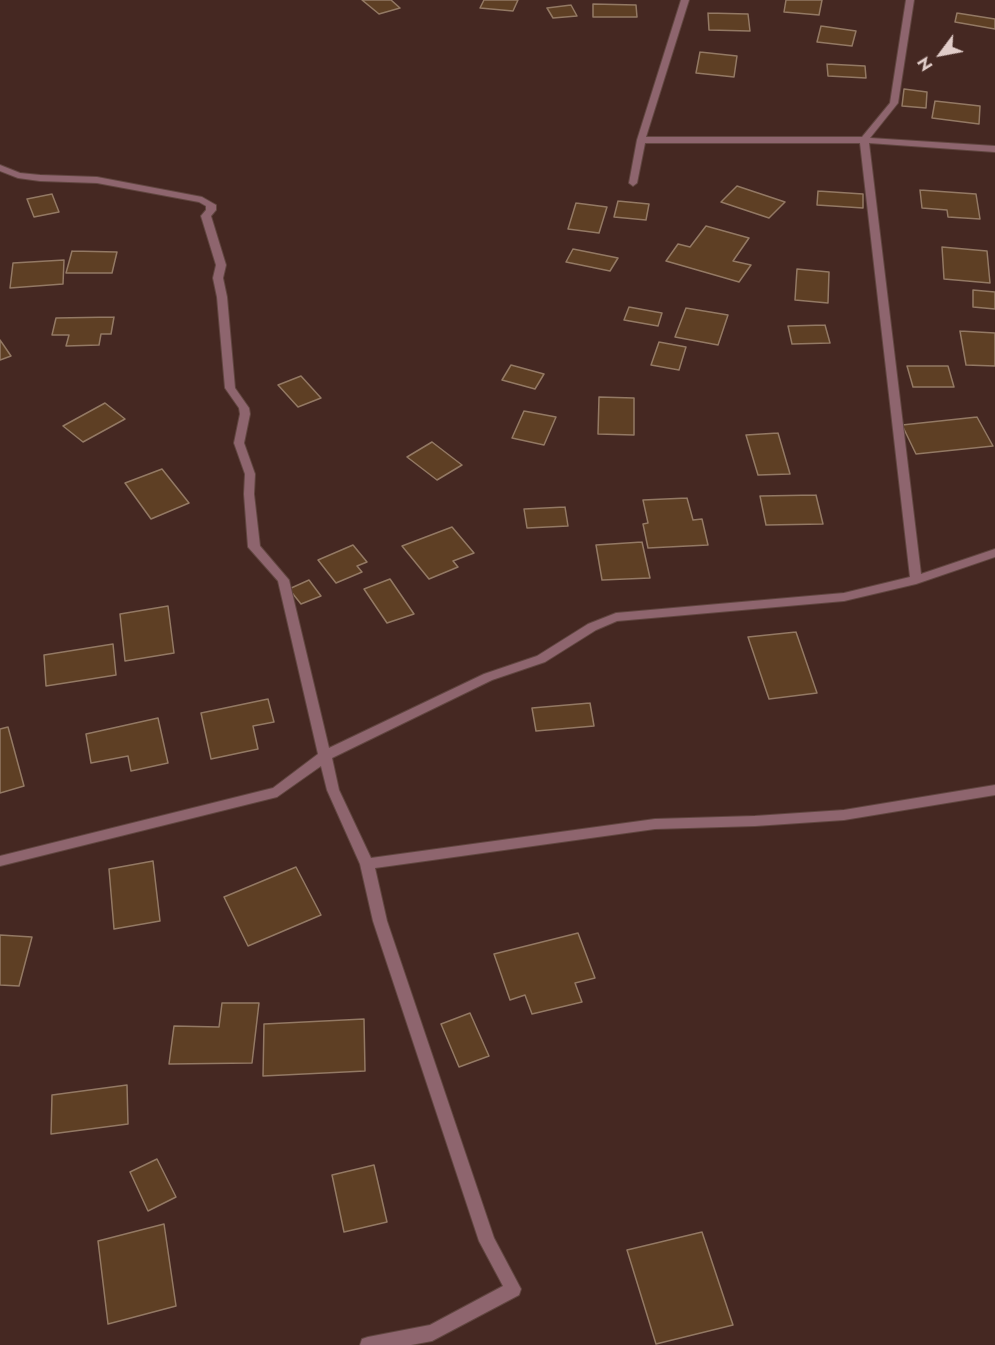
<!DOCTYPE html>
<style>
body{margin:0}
#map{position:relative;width:995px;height:1345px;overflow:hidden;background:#452822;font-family:Jost,sans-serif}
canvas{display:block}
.north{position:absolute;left:911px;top:24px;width:60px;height:60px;-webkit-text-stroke:4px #452822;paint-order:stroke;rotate:238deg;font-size:16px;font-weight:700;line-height:24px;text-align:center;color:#e1cdc9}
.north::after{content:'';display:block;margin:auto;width:21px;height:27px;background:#e1cdc9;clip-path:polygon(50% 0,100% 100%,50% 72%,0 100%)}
</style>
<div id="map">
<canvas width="995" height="1345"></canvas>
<div class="north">N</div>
</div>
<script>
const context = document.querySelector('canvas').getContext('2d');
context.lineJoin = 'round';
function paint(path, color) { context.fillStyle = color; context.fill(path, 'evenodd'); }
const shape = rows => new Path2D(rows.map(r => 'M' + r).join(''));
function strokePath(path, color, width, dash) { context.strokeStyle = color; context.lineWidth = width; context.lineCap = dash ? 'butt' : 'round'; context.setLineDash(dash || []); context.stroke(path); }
const building = shape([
 [362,0,391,0,400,8,379,14,362,0],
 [484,0,518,0,513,11,480,8,484,0],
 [786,0,822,0,819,15,784,12,786,0],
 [593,4,636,5,637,17,593,17,593,4],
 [571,5,577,16,553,18,547,8,571,5],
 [708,13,748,14,750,31,709,30,708,13],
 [957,13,995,19,995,29,955,22,957,13],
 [821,26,856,31,852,46,817,42,821,26],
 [700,52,737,56,734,77,696,73,700,52],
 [827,64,865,66,866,78,828,76,827,64],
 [904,89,927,92,926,108,902,106,904,89],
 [935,101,980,106,979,124,932,118,935,101],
 [737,186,785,202,769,218,721,202,737,186],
 [920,190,976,194,980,219,948,217,947,210,922,208,920,190],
 [818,191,863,194,863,208,817,205,818,191],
 [52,194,59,212,34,217,27,199,52,194],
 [618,201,649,204,646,220,614,217,618,201],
 [576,203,607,207,599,233,568,229,576,203],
 [706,226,749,238,733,261,751,265,739,282,666,261,678,244,690,247,706,226],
 [942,247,987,251,990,283,944,279,942,247],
 [573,249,618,258,610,271,566,262,573,249],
 [72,251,117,252,112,273,66,273,72,251],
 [64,260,63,284,10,288,13,263,64,260],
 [797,269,829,272,828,303,795,300,797,269],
 [973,290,995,292,995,309,973,307,973,290],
 [629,307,662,313,658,326,624,320,629,307],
 [686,308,728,315,718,345,675,337,686,308],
 [114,317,111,334,101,334,99,345,66,346,69,335,52,335,56,318,114,317],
 [825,325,830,343,792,344,788,326,825,325],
 [960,331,995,333,995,366,966,365,960,331],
 [0,340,11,356,0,360,0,340],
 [659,342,686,347,679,370,651,365,659,342],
 [511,365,544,374,535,389,502,380,511,365],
 [907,366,948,366,954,387,913,387,907,366],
 [301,376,321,398,298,407,278,385,301,376],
 [599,397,634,398,634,435,598,434,599,397],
 [105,403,125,419,83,442,63,426,105,403],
 [524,411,556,417,544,445,512,438,524,411],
 [977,417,993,446,916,454,902,425,977,417],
 [778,433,790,474,758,475,746,435,778,433],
 [432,442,462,465,437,480,407,457,432,442],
 [162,469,189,503,151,519,125,483,162,469],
 [816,495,823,524,766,525,760,496,816,495],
 [687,498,693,520,702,519,708,545,648,548,643,524,648,523,643,500,687,498],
 [565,507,568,526,527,528,524,509,565,507],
 [452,527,474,553,453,561,458,567,429,579,402,546,452,527],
 [642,542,650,578,602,580,596,545,642,542],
 [353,545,367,562,357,566,362,572,336,583,318,560,353,545],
 [390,579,414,614,387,623,364,589,390,579],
 [309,580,321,596,301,604,289,589,309,580],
 [168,606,174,653,125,661,120,614,168,606],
 [796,632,817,693,769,699,748,637,796,632],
 [113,644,116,675,46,686,44,655,113,644],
 [268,699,274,722,253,726,258,749,211,759,201,713,268,699],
 [590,703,594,726,536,731,532,708,590,703],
 [158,718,168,763,131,771,128,756,91,763,86,734,158,718],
 [8,727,24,786,0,793,0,729,8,727],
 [153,861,160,921,114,929,109,869,153,861],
 [296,867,321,915,248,946,224,897,296,867],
 [578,933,595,978,575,983,582,1002,532,1014,525,995,510,1000,494,954,578,933],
 [0,935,32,937,19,986,0,985,0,935],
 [222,1003,259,1003,252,1063,169,1064,174,1026,219,1027,222,1003],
 [470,1013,489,1056,459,1067,441,1024,470,1013],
 [364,1019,365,1071,263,1076,264,1024,364,1019],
 [127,1085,128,1124,51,1134,52,1095,127,1085],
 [157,1159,176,1197,148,1211,130,1172,157,1159],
 [374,1165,387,1222,344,1232,332,1175,374,1165],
 [164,1224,176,1306,108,1324,98,1241,164,1224],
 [702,1232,733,1325,656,1344,627,1250,702,1232]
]);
paint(building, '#5e3f24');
strokePath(building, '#937964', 1.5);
const minor = shape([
 [681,0,689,0,646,137,862,137,890,103,906,0,914,0,898,103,870,138,995,146,995,152,869,143,921,574,995,549,995,557,916,584,844,601,617,621,596,630,545,662,492,680,332,758,339,790,371,858,655,819,755,816,844,810,995,785,995,795,844,820,755,826,655,829,375,868,387,921,494,1238,521,1289,519,1295,432,1341,411,1345,360,1345,362,1339,368,1337,430,1325,503,1286,479,1241,373,921,360,864,327,790,321,766,277,797,0,866,0,856,273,788,318,754,278,581,248,547,244,494,245,474,234,443,240,414,239,408,225,388,217,297,213,278,216,265,201,216,206,210,206,206,199,202,97,183,40,181,18,178,0,171,0,165,20,173,40,175,97,177,202,197,216,205,216,210,211,216,226,265,223,278,227,297,235,388,249,408,250,414,244,443,255,474,254,494,260,546,289,580,329,748,484,674,537,656,588,624,616,613,844,593,910,577,860,143,645,143,637,183,633,186,629,183,637,140,681,0]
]);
strokePath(minor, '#614640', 2);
paint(minor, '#8e656e');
</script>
